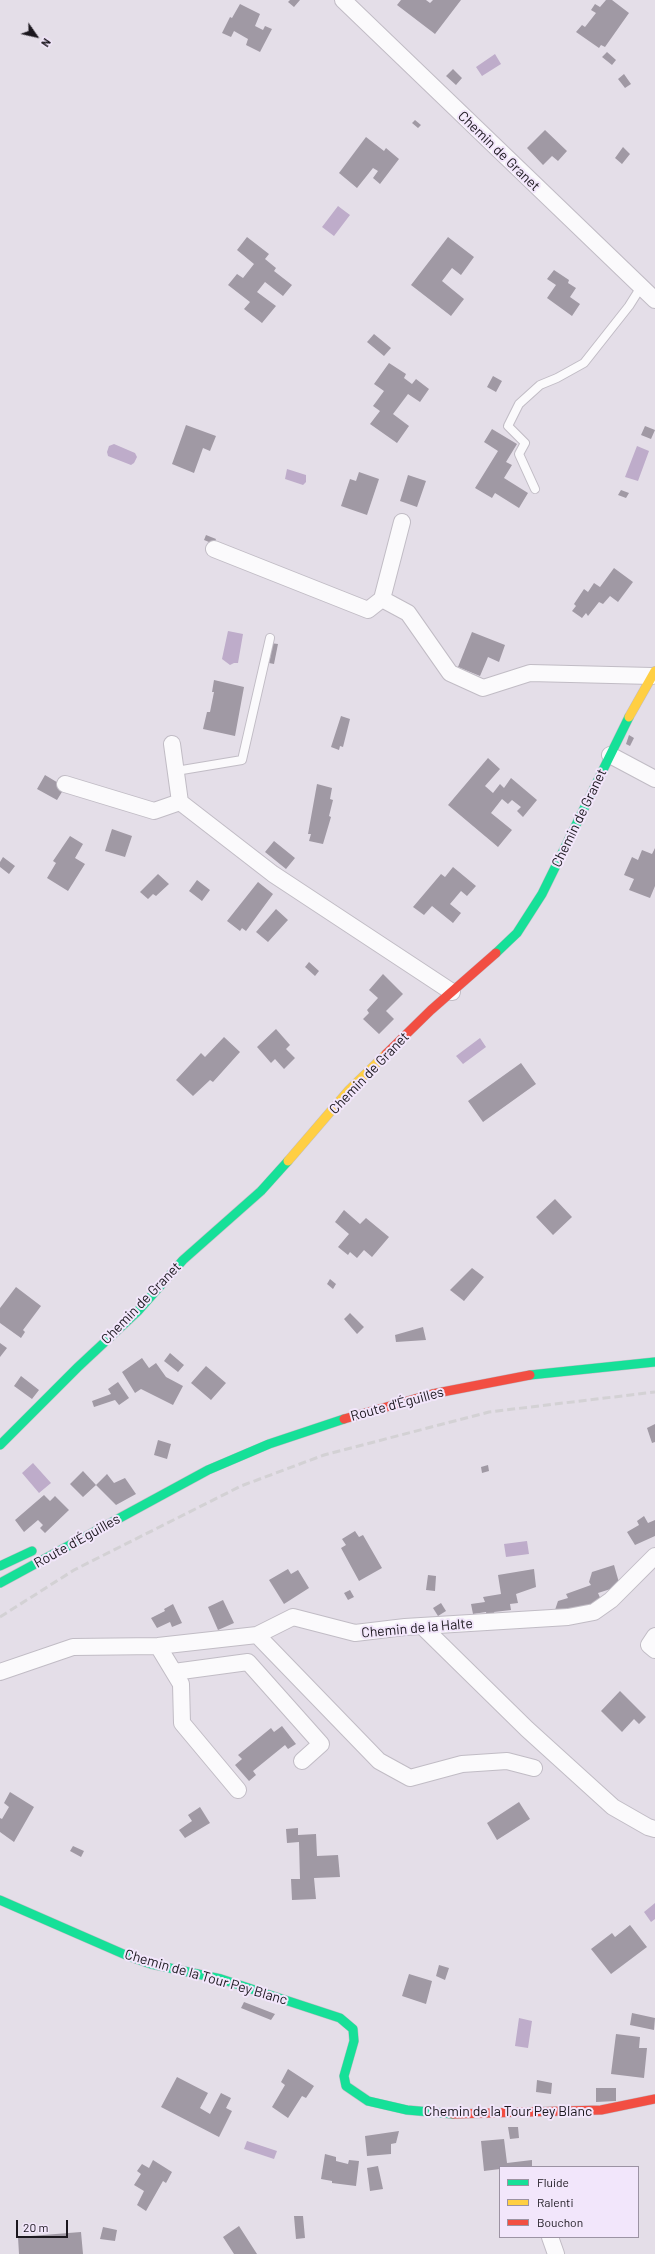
<!DOCTYPE html>
<meta charset="utf-8">
<style>
body{margin:0}
#map{position:relative;width:655px;height:2254px;overflow:hidden;background:#e4dee8;font-family:Barlow,sans-serif}
canvas{display:block}
.legend{position:absolute;left:499px;top:2166px;width:140px;height:72px;box-sizing:border-box;background:#f2e6fb;border:1px solid #9c93a3;margin:0;padding:5px 7px;list-style:none;font-size:12px;color:#1b171e}
.legend li{display:flex;align-items:center;gap:8px;height:20px}
.legend b{width:20px;border:1px solid #9c93a3}
.north{position:absolute;left:16px;top:16px;width:40px;height:40px;-webkit-text-stroke:3px #f2e6fb;paint-order:stroke;rotate:124deg;font-size:11px;font-weight:700;line-height:16px;text-align:center;color:#1b171e}
.north::after{content:'';display:block;margin:auto;width:14px;height:18px;background:#1b171e;clip-path:polygon(50% 0,100% 100%,50% 72%,0 100%)}
.scale{position:absolute;left:16px;top:2220px;width:52px;height:18px;box-sizing:border-box;border:2px solid #1b171e;border-top:0;padding-left:5px;font-size:12px;line-height:14px;white-space:nowrap;color:#1b171e;-webkit-text-stroke:3px #f2e6fb;paint-order:stroke}
</style>
<div id="map">
<canvas width="655" height="2254"></canvas>
<ul class="legend">
<li><b style="height:5px;background:#16e098"></b>Fluide</li>
<li><b style="height:5px;background:#ffcf43"></b>Ralenti</li>
<li><b style="height:5px;background:#f24e42"></b>Bouchon</li>
</ul>
<div class="north">N</div>
<div class="scale">20 m</div>
</div>
<script>
const context = document.querySelector('canvas').getContext('2d');
context.lineJoin = 'round';
function paint(path, color) { context.fillStyle = color; context.fill(path, 'evenodd'); }
const shape = rows => new Path2D(rows.map(r => 'M' + r).join(''));
function strokePath(path, color, width, dash) { context.strokeStyle = color; context.lineWidth = width; context.lineCap = dash ? 'butt' : 'round'; context.setLineDash(dash || []); context.stroke(path); }
function drawText(font, color, halo, rows, align = 'center') {
  context.font = font + ' Barlow,sans-serif'; context.lineWidth = 4; context.setLineDash([]); context.textBaseline = 'middle'; context.strokeStyle = halo; context.fillStyle = color; for (const [text, x, y, turn = 0] of rows) {
    context.save(); context.translate(x, y); context.rotate((+turn || 0) * Math.PI / 180); context.textAlign = isNaN(turn) ? turn : align; if (halo) context.strokeText(text, 0, 0); context.fillText(text, 0, 0); context.restore();
  }
}
paint(shape([
 [495,54,501,64,482,76,476,67],
 [338,206,350,215,334,236,322,227],
 [114,444,135,453,137,457,134,463,131,465,108,456,107,452,109,446],
 [637,446,649,451,638,481,625,477],
 [287,469,306,475,306,482,303,485,285,479],
 [228,631,243,634,238,663,234,663,230,665,222,659],
 [480,1038,486,1047,463,1064,456,1056],
 [33,1463,51,1483,39,1493,22,1473],
 [527,1541,529,1554,506,1557,504,1544],
 [655,1903,655,1919,651,1922,644,1912],
 [519,2018,532,2021,528,2048,515,2046],
 [247,2141,277,2151,274,2159,244,2149]
]), '#beacca');
paint(shape([
 [290,0,300,0,294,7,288,2],
 [401,0,426,0,430,3,433,0,461,0,435,34,397,5],
 [606,0,612,0,629,13,605,47,601,45,599,48,576,32,582,25,585,27,596,13,591,10,595,4,600,7],
 [240,4,260,14,255,26,263,30,265,26,272,29,260,52,246,45,248,39,234,31,231,37,222,33,230,17,232,18],
 [607,52,616,60,612,65,602,57],
 [453,69,462,78,456,85,446,76],
 [624,74,631,84,625,88,618,79],
 [415,120,421,125,418,128,412,123],
 [545,130,567,151,558,161,552,156,543,165,527,148],
 [366,137,384,151,386,148,399,159,380,184,373,178,378,171,373,168,357,188,339,173],
 [623,147,630,154,622,164,615,158],
 [247,237,269,254,265,259,276,268,274,271,292,285,283,296,265,282,257,292,276,306,262,323,244,309,250,302,228,285,237,274,243,278,254,264,237,250],
 [448,237,474,257,461,275,452,268,442,281,464,299,451,316,411,285],
 [554,270,569,280,568,283,576,288,570,297,580,304,572,316,547,298,556,285,547,279],
 [374,334,391,348,384,356,367,342],
 [389,363,406,374,404,378,412,384,416,379,429,389,420,402,408,394,393,414,409,426,397,443,370,424,380,411,373,406,384,391,374,384],
 [493,376,502,381,496,392,487,387],
 [186,425,216,436,210,451,203,448,194,473,172,464],
 [645,426,655,430,651,439,641,435],
 [492,429,517,444,506,462,512,465,504,478,528,493,519,508,495,493,492,498,475,488,498,451,484,442],
 [359,472,379,479,367,515,341,506,350,479,356,481],
 [408,475,426,481,417,507,400,501],
 [621,490,629,493,626,498,618,495],
 [206,535,216,539,214,544,204,540],
 [614,568,633,582,618,602,610,596,603,604,599,602,588,616,586,613,582,618,572,611,576,606,574,604,584,589,588,592,594,583,600,587],
 [472,632,505,645,499,662,488,657,480,676,458,667],
 [270,643,278,644,274,664,269,663,271,654,268,652],
 [214,680,244,687,235,736,203,729,207,712,210,712,214,692,212,692],
 [341,716,350,719,343,747,340,746,339,750,331,747],
 [629,735,634,738,630,746,626,744],
 [488,758,500,769,485,786,493,793,500,784,504,788,511,778,537,800,523,817,517,811,521,807,512,800,508,804,502,799,491,813,512,830,498,847,448,805],
 [45,775,65,787,57,800,37,789],
 [317,784,332,788,330,799,333,800,329,816,331,817,323,844,309,841,311,834,308,834],
 [112,829,132,836,125,857,105,851],
 [70,836,83,844,75,858,85,864,68,891,47,878,56,863,53,861],
 [274,841,295,858,286,869,265,852],
 [655,848,655,886,650,898,629,890,634,879,624,875,632,857,638,860,642,850,652,854],
 [3,857,15,866,9,874,0,867,0,862],
 [453,867,476,886,467,896,461,891,450,904,461,913,453,923,432,906,424,915,413,907,441,874,445,877],
 [158,874,169,884,156,896,153,894,148,899,140,892],
 [197,880,210,890,202,901,189,891],
 [258,882,273,894,246,931,242,928,240,931,227,921],
 [276,909,288,920,268,942,256,932],
 [309,962,319,971,315,976,305,967],
 [383,974,403,994,386,1011,394,1019,379,1034,363,1019,369,1013,367,1010,378,998,369,990],
 [276,1029,290,1045,286,1049,295,1058,284,1069,275,1059,271,1063,257,1047],
 [224,1037,240,1052,213,1082,210,1080,193,1096,176,1080,201,1053,205,1057],
 [521,1063,536,1084,483,1122,468,1101],
 [555,1199,572,1217,553,1235,536,1217],
 [344,1210,360,1224,366,1218,389,1237,372,1257,364,1250,357,1258,350,1252,348,1255,338,1247,349,1234,335,1222],
 [472,1268,484,1277,464,1301,450,1290],
 [330,1279,336,1284,333,1289,327,1284],
 [16,1287,41,1306,23,1330,25,1332,21,1338,0,1323,0,1308],
 [350,1313,364,1327,357,1334,344,1319],
 [423,1327,426,1340,396,1342,395,1335],
 [0,1343,7,1348,0,1357],
 [170,1353,184,1365,178,1372,164,1361],
 [142,1358,149,1368,156,1363,166,1377,183,1386,173,1405,141,1389,135,1393,122,1372],
 [206,1366,226,1383,211,1400,191,1383],
 [21,1376,39,1390,32,1399,14,1386],
 [118,1382,129,1398,119,1405,115,1400,94,1407,92,1401,111,1394,108,1389],
 [655,1424,655,1442,652,1443,647,1428],
 [158,1440,171,1444,167,1459,154,1455],
 [488,1465,489,1471,482,1473,481,1467],
 [83,1471,96,1485,83,1497,70,1484],
 [107,1474,114,1483,125,1478,136,1494,116,1505,96,1485],
 [44,1495,50,1501,55,1496,69,1510,45,1533,40,1528,43,1525,38,1520,24,1532,15,1520],
 [644,1516,648,1523,655,1520,655,1536,635,1545,627,1532,639,1525,637,1521],
 [355,1531,359,1537,363,1535,382,1568,359,1581,341,1548,346,1545,342,1539],
 [614,1565,620,1586,598,1593,602,1602,553,1616,558,1601,568,1598,566,1594,591,1585,589,1582,592,1572],
 [288,1569,291,1574,298,1570,309,1588,284,1604,269,1580],
 [534,1569,536,1587,516,1594,518,1603,510,1604,511,1610,494,1612,495,1615,487,1616,486,1612,473,1614,471,1604,485,1602,483,1597,501,1594,498,1575],
 [428,1575,436,1576,435,1591,426,1590],
 [350,1590,354,1597,348,1600,344,1593],
 [223,1600,234,1623,218,1630,208,1607],
 [441,1603,446,1611,438,1616,433,1608],
 [173,1604,182,1623,172,1627,170,1622,157,1628,151,1618,165,1611,164,1609],
 [620,1691,646,1717,639,1724,634,1719,622,1732,601,1711],
 [282,1726,296,1744,288,1749,285,1745,253,1771,256,1775,249,1781,235,1765,242,1759,238,1755,271,1728,274,1732],
 [10,1792,34,1807,14,1842,0,1832,0,1818,2,1819,9,1807,4,1803],
 [519,1802,530,1819,497,1840,487,1823],
 [200,1807,210,1823,185,1838,179,1830,192,1821,188,1815],
 [298,1828,298,1835,316,1834,317,1856,338,1855,340,1877,314,1878,316,1899,292,1900,291,1879,300,1879,299,1842,287,1843,286,1829],
 [73,1846,84,1851,81,1857,70,1851],
 [630,1925,647,1947,611,1974,591,1949,612,1933,615,1937],
 [439,1965,449,1968,445,1980,436,1976],
 [409,1974,432,1981,426,2004,402,1996],
 [244,2002,275,2014,271,2020,241,2008],
 [632,2013,655,2018,654,2030,630,2025],
 [616,2034,640,2037,639,2048,647,2048,644,2078,611,2074],
 [288,2069,314,2086,306,2098,302,2096,288,2118,272,2107,285,2085,281,2082],
 [177,2077,208,2093,200,2108,210,2114,221,2093,231,2098,226,2108,232,2111,219,2137,161,2107],
 [537,2080,552,2083,551,2094,536,2092],
 [596,2088,616,2088,616,2101,596,2102],
 [508,2127,518,2127,519,2138,510,2139],
 [399,2131,396,2143,391,2144,391,2154,367,2156,365,2136],
 [504,2139,507,2163,532,2160,532,2167,500,2167,500,2169,484,2171,481,2141],
 [325,2154,336,2157,336,2161,348,2164,349,2160,359,2161,356,2186,332,2183,332,2181,321,2179],
 [153,2160,172,2172,166,2183,163,2181,146,2211,137,2205,144,2191,134,2185,141,2174,137,2171,142,2164,149,2168],
 [378,2166,383,2189,370,2191,367,2168],
 [294,2216,303,2216,305,2238,296,2239],
 [239,2226,257,2254,234,2254,223,2237],
 [103,2227,117,2230,115,2241,100,2239],
 [81,2232,83,2254,19,2254,18,2237]
]), '#a099a4');
const lane = shape([
 [535,489,519,454,525,443,508,426,519,404,540,385,557,378,584,363,629,306,641,287],
 [176,771,242,760,270,638]
]);
const street = shape([
 [343,0,655,300],
 [402,522,382,599,408,613,450,673,483,688,530,673,652,676],
 [214,549,368,610,382,599],
 [172,744,180,802],
 [610,755,655,779],
 [65,784,154,811,180,802,273,874,452,992],
 [422,1626,527,1729,613,1807,648,1827,655,1829],
 [257,1635,379,1761,410,1778,462,1764,507,1761,534,1768],
 [655,1636,649,1645,655,1650],
 [158,1646,181,1684,182,1723,238,1790],
 [0,1672,73,1647,158,1646,257,1635,293,1617,355,1633,405,1627,568,1617,594,1612,611,1600,655,1556],
 [174,1672,248,1662,321,1744,302,1761],
 [550,2237,556,2254]
]);
const fast = shape([
 [496,953,517,933,542,894,629,717],
 [530,1375,655,1362],
 [0,1445,78,1367,138,1311,183,1260,261,1191,288,1161],
 [0,1566,32,1551],
 [0,1583,208,1470,269,1444,344,1419],
 [0,1900,128,1956,151,1964,221,1979,340,2018,353,2029,354,2041,344,2076,346,2086,368,2101,407,2110,453,2114]
]);
const slow = shape([
 [629,717,655,671],
 [288,1161,349,1090,386,1054]
]);
const jam = shape([
 [386,1054,431,1010,496,953],
 [344,1419,432,1394,530,1375],
 [453,2114,601,2110,655,2099]
]);
strokePath(lane, '#c1bcc5', 10);
strokePath(street, '#c1bcc5', 18);
strokePath(fast, '#c1bcc5', 10);
strokePath(slow, '#c1bcc5', 10);
strokePath(jam, '#c1bcc5', 10);
strokePath(lane, '#fbfafc', 8);
strokePath(street, '#fbfafc', 16);
strokePath(fast, '#16e098', 9);
strokePath(slow, '#ffcf43', 9);
strokePath(jam, '#f24e42', 9);
strokePath(shape([
 [0,1617,74,1570,241,1486,324,1455,489,1412,655,1392]
]), '#d3d1d4', 3, [8, 4]);
drawText('14px', '#1b171e', '#f2e6fb', [
 ["Chemin de Granet",499,151,44],
 ["Chemin de Granet",579,818,-64],
 ["Chemin de Granet",369,1073,-46],
 ["Chemin de Granet",141,1303,-46],
 ["Route d'Éguilles",397,1404,-15],
 ["Route d'Éguilles",77,1541,-29],
 ["Chemin de la Halte",417,1628,-5],
 ["Chemin de la Tour Pey Blanc",206,1977,16],
 ["Chemin de la Tour Pey Blanc",508,2111]
]);
</script>
